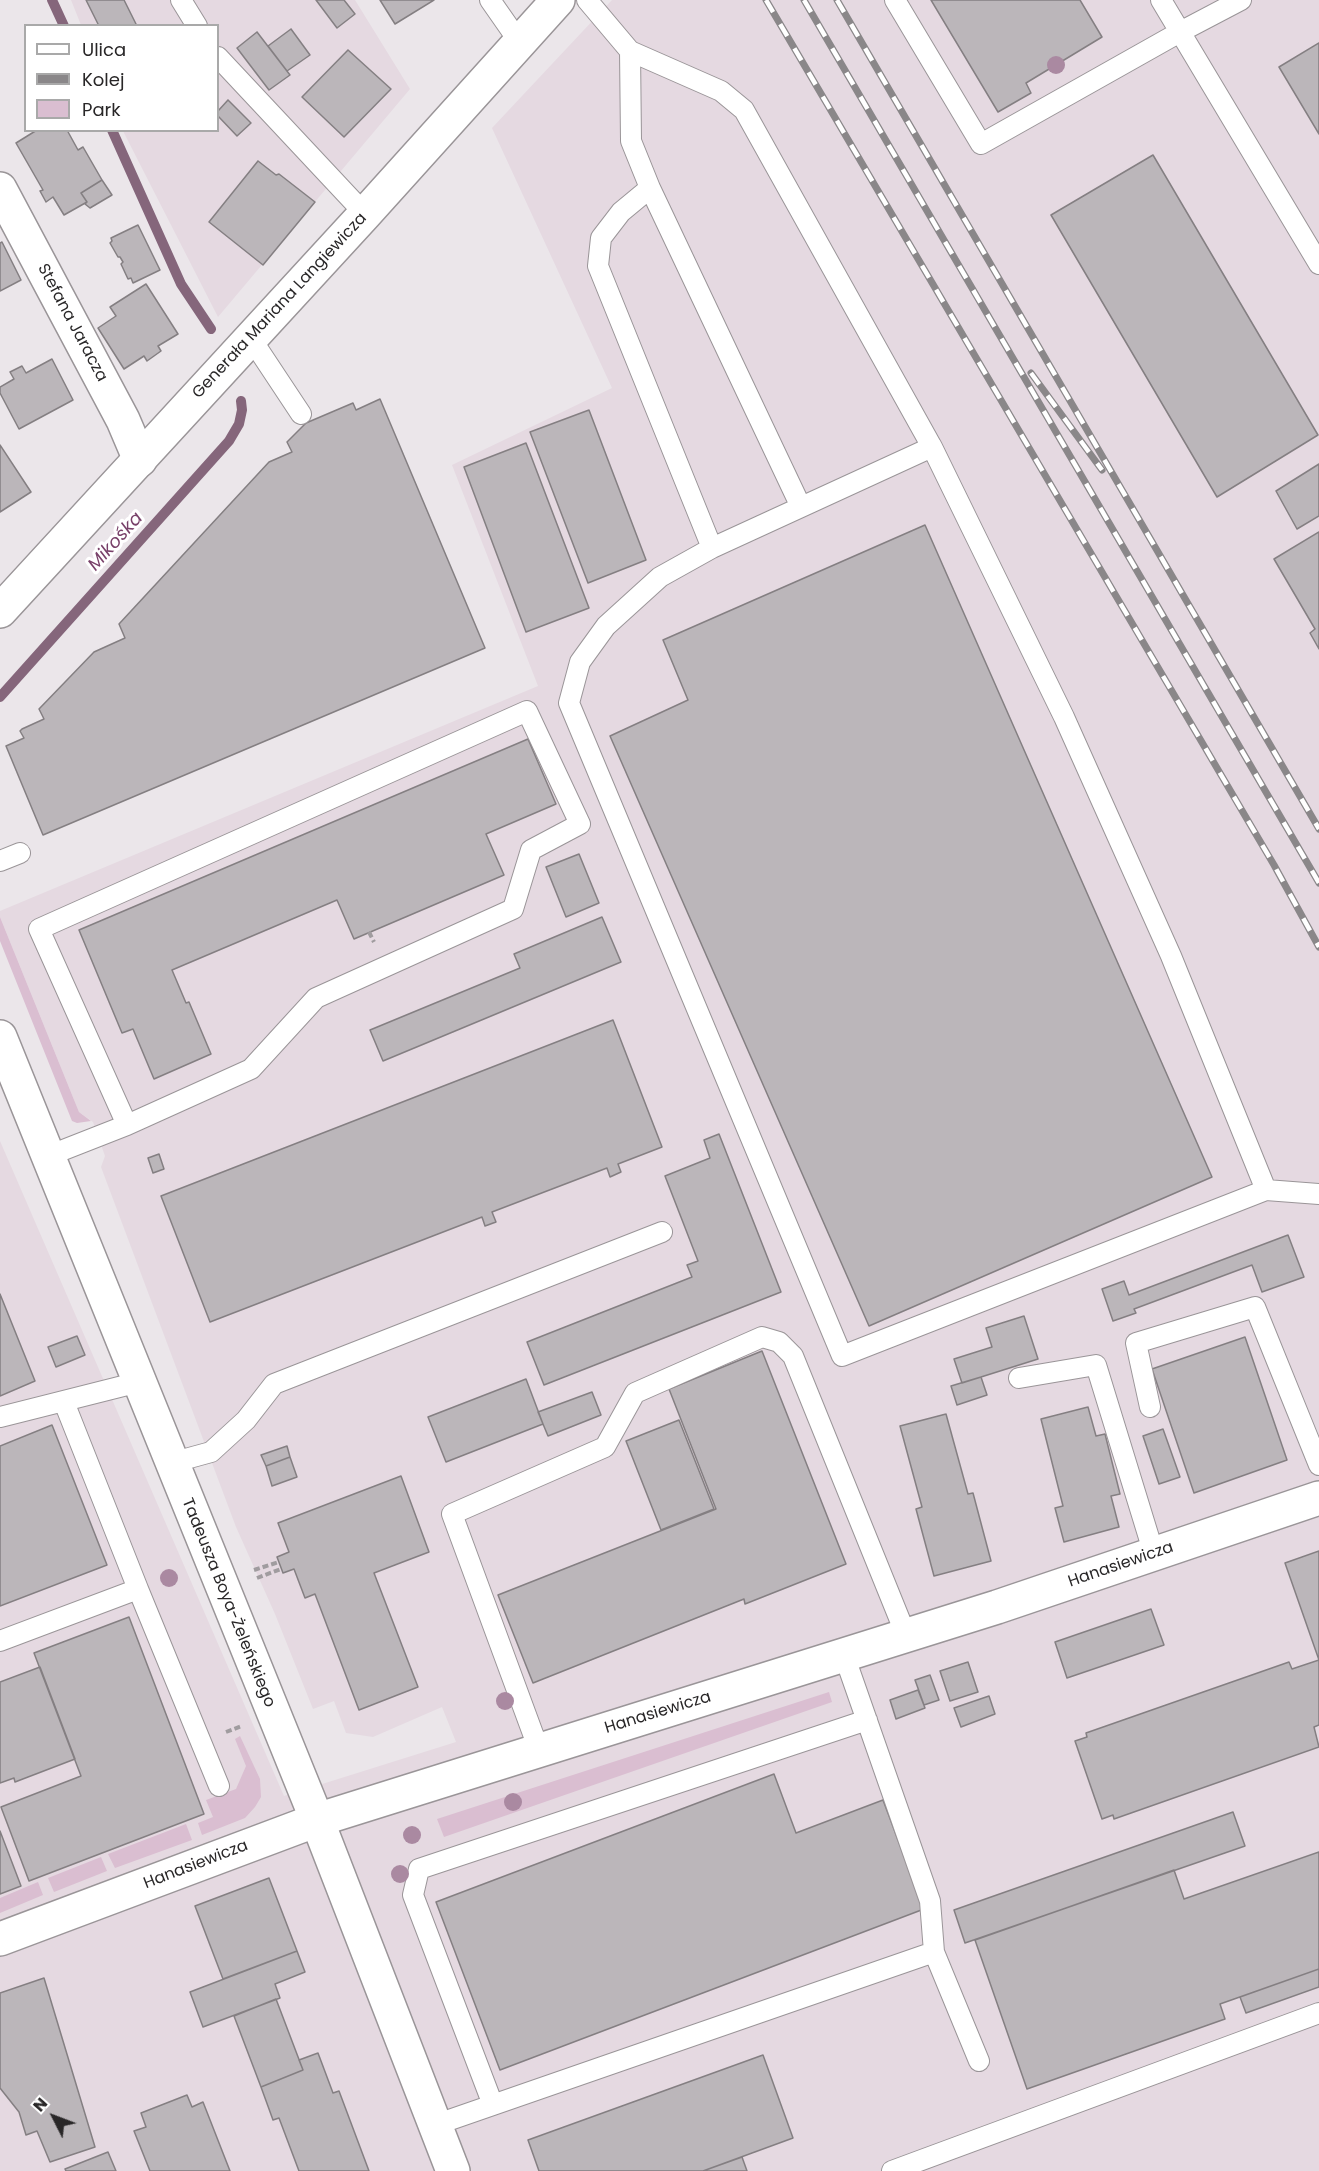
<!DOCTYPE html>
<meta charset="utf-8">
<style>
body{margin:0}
#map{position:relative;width:1319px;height:2171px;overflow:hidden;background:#ebe6ea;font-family:Poppins,sans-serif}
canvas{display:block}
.legend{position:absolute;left:24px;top:24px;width:195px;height:108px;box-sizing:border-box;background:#fff;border:2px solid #a9a9a9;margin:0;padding:8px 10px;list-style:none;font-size:18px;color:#292728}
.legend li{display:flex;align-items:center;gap:12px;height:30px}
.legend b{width:30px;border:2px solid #a9a9a9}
.north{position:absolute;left:24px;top:2087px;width:60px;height:60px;-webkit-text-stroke:4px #fff;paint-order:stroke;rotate:312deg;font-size:16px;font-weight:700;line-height:24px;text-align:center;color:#292728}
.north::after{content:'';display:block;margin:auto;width:21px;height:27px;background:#292728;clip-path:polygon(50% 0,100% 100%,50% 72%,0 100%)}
</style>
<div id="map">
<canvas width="1319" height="2171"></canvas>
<ul class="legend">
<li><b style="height:8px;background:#fff"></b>Ulica</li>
<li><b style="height:8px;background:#8a8789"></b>Kolej</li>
<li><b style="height:16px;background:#dabed1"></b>Park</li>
</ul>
<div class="north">N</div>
</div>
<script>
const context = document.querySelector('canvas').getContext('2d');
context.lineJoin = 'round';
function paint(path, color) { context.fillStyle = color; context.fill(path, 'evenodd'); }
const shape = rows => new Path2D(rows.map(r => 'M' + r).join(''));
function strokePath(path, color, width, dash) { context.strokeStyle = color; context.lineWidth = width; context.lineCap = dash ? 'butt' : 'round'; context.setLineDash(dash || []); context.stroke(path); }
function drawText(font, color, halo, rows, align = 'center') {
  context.font = font + ' Poppins,sans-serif'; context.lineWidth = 6; context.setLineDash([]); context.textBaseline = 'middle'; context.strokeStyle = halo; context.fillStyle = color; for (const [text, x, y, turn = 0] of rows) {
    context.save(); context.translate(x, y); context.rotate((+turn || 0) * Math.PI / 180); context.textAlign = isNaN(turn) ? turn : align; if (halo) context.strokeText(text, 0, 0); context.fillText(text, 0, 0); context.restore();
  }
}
paint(shape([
 [71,0,355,0,410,89,218,317,123,131,218,130,218,26,81,25],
 [612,0,1319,0,1319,2171,0,2171,0,1141,284,1796,456,1742,442,1707,373,1737,346,1733,334,1701,313,1709,275,1614,236,1527,101,1167,105,1156,93,1122,79,1112,0,917,0,911,538,686,452,465,612,388,492,128]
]), '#e5d9e1');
paint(shape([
 [0,917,79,1112,91,1121,77,1123,72,1121,0,941],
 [829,1692,832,1702,444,1837,437,1819],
 [240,1736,260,1779,261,1797,255,1807,245,1818,202,1835,198,1823,213,1817,206,1800,236,1789,246,1766,235,1739],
 [186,1824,192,1840,115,1868,108,1854],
 [101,1857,107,1871,54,1892,48,1878],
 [38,1882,43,1895,0,1913,0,1898]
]), '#dabed1');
strokePath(shape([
 [52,0,64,26],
 [112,130,181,284,211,329],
 [0,697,229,441,239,424,242,410,241,401]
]), '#85667b', 10);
const building = shape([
 [86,0,124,0,137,26,99,26,86,0],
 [316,0,344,0,355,14,337,28,316,0],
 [380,0,434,0,395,24,380,0],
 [931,0,1080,0,1102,37,1026,83,1031,93,998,112,931,0],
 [291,29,310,55,287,71,268,46,291,29],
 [257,32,290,75,269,90,237,48,257,32],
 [1319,43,1319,134,1279,67,1319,43],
 [348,50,391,89,344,137,302,97,348,50],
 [228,100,251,123,237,136,218,116,218,111,228,100],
 [37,130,67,130,78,150,83,147,102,180,81,193,87,202,64,215,53,197,46,202,40,191,43,190,16,143,37,130],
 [1153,155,1318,435,1217,497,1051,215,1153,155],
 [258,161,276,175,279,174,315,202,263,265,209,222,258,161],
 [102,180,112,195,90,208,85,204,87,202,81,193,102,180],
 [138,225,160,270,133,283,131,278,128,279,121,264,123,262,120,257,118,257,110,243,112,241,111,238,138,225],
 [2,242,21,280,0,291,0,243,2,242],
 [146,284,178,334,158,346,161,351,147,361,144,356,124,369,98,328,116,316,110,307,146,284],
 [52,359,73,400,19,429,0,393,0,387,14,379,10,372,22,366,26,373,52,359],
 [380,399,485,648,43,835,6,746,24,738,20,731,22,729,44,719,39,709,94,652,125,638,119,624,269,462,292,452,287,442,306,423,353,403,356,410,380,399],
 [589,410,646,560,588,583,530,432,589,410],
 [526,443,589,608,526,632,464,467,526,443],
 [0,445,31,492,0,512,0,445],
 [1319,464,1319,516,1297,529,1276,491,1319,464],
 [925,525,1212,1177,869,1326,610,736,688,700,663,640,925,525],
 [1319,532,1319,649,1310,633,1315,629,1274,559,1319,532],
 [528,739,556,804,486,834,504,875,354,939,337,900,172,970,186,1003,189,1002,211,1054,154,1079,133,1029,122,1033,79,930,528,739],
 [579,854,599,903,566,917,546,867,579,854],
 [602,917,621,962,383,1061,370,1030,520,968,514,954,602,917],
 [613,1020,662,1147,618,1164,621,1172,610,1177,607,1168,492,1212,496,1222,485,1226,482,1217,210,1322,161,1196,613,1020],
 [719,1134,781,1292,544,1385,527,1342,692,1277,687,1265,698,1261,665,1176,710,1158,704,1140,719,1134],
 [159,1154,164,1169,153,1173,148,1158,159,1154],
 [1288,1235,1304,1277,1262,1292,1252,1265,1134,1309,1136,1313,1113,1321,1102,1289,1124,1281,1129,1295,1288,1235],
 [0,1294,35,1381,0,1396,0,1294],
 [1024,1316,1038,1359,962,1383,954,1359,992,1347,986,1328,1024,1316],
 [77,1336,85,1355,56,1367,48,1347,77,1336],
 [1245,1337,1287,1460,1194,1493,1152,1369,1245,1337],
 [762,1351,846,1564,745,1604,744,1599,533,1683,498,1595,716,1509,669,1389,762,1351],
 [981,1377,987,1395,957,1405,951,1386,981,1377],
 [526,1379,543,1424,446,1462,428,1417,526,1379],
 [592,1392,601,1415,548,1436,538,1412,592,1392],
 [1088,1407,1096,1436,1105,1434,1120,1494,1111,1496,1119,1527,1064,1542,1055,1508,1063,1506,1041,1419,1088,1407],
 [946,1414,968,1494,973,1493,991,1561,934,1576,916,1509,922,1507,900,1426,946,1414],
 [679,1420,714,1509,661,1530,626,1441,679,1420],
 [52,1425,107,1565,0,1606,0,1446,52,1425],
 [1163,1429,1180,1477,1159,1484,1143,1436,1163,1429],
 [287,1446,290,1457,266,1466,261,1455,287,1446],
 [290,1457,297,1477,272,1486,266,1466,290,1457],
 [401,1476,429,1552,374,1573,418,1687,359,1710,315,1594,305,1598,294,1569,283,1573,277,1557,289,1552,278,1523,401,1476],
 [1319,1551,1319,1725,1314,1727,1319,1747,1114,1819,1113,1815,1102,1819,1075,1741,1087,1737,1086,1733,1289,1662,1292,1669,1319,1660,1285,1563,1319,1551],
 [1151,1609,1164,1645,1067,1678,1055,1642,1151,1609],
 [129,1617,204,1814,29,1881,1,1807,81,1776,34,1653,129,1617],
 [968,1662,978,1692,950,1701,940,1671,968,1662],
 [40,1667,75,1759,15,1782,14,1778,0,1783,0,1682,40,1667],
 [930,1675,939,1700,924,1705,915,1680,930,1675],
 [918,1690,925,1708,896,1719,890,1700,918,1690],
 [989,1696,995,1714,961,1727,954,1708,989,1696],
 [774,1774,796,1833,883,1800,924,1909,500,2070,436,1902,774,1774],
 [1233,1812,1245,1846,965,1943,954,1910,1233,1812],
 [0,1831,21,1886,0,1894,0,1831],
 [1319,1852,1319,1969,1220,2004,1225,2019,1027,2089,975,1940,1174,1870,1184,1899,1319,1852],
 [269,1878,297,1951,223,1979,195,1906,269,1878],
 [297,1951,305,1972,275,1984,280,1998,203,2027,190,1992,297,1951],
 [1319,1969,1319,1987,1246,2013,1240,1997,1319,1969],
 [44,1978,95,2147,50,2162,37,2131,26,2135,19,2112,0,2088,0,1993,44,1978],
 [276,1999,303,2070,261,2087,234,2016,276,1999],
 [318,2053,333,2093,339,2091,369,2171,299,2171,279,2118,273,2120,261,2087,303,2070,299,2060,318,2053],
 [763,2055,793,2138,703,2171,539,2171,528,2140,763,2055],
 [187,2095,192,2107,203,2102,230,2171,150,2171,134,2131,146,2127,141,2113,187,2095],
 [108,2152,116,2171,66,2171,65,2169,108,2152],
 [742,2157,747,2171,703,2171,742,2157]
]);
paint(building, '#bbb6ba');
strokePath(building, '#847f82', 1.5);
const lane = shape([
 [181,0,197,26],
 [490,0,520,43],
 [587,0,630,51,721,91,744,110,932,447,1064,717,1171,956,1266,1190,1319,1194],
 [895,0,981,144,1180,32,1241,0],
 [1161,0,1319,264],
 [630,51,631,141,650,188,801,507],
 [218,57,365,214],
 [650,188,621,212,601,238,598,266,712,548],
 [250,337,301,414],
 [932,447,712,548,660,577,606,626,580,662,569,703,842,1356,1266,1190],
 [0,861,20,853],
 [48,1156,127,1125,251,1069,316,998,513,909,531,850,580,824,527,711,39,929,127,1125],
 [1019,1378,1096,1365,1154,1554],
 [1150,1407,1136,1343,1255,1307,1319,1465],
 [0,1417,139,1382],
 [171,1463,211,1452,246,1420,274,1384,662,1232],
 [138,1589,219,1786],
 [0,1641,138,1589,64,1402],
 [844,1655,930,1901,934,1952],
 [539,1750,452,1514,605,1447,635,1393,762,1337,779,1342,793,1356,906,1635],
 [493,2105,413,1895,419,1869,867,1720],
 [435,2125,934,1952,979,2061],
 [892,2171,1319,2013]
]);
const street = shape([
 [0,189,123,420,140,460],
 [0,1037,317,1820,453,2171],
 [0,1939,317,1820,997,1607,1319,1498]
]);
const secondary = shape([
 [0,611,365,214,558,0]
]);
strokePath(lane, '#9a9598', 22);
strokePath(street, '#9a9598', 36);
strokePath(secondary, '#9a9598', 36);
strokePath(shape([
 [369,932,374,942],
 [254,1570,279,1562],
 [257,1578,281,1569],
 [226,1732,242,1726]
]), '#a09c9f', 4, [6, 3]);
strokePath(lane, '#fff', 20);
strokePath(street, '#fff', 33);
strokePath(secondary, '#fff', 33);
const rail = shape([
 [766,0,1274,865,1319,947],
 [804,0,1319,883],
 [837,0,1319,829],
 [1031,373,1102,470]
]);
strokePath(rail, '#8a8789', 7);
strokePath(rail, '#fff', 4.5, [14]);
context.fillStyle = '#aa89a1';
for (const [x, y] of [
 [1056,65],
 [169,1578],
 [505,1701],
 [513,1802],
 [412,1835],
 [400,1874]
]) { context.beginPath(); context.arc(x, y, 9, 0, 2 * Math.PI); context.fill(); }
drawText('16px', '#292728', '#fff', [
 ["Generała Mariana Langiewicza",280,306,-47],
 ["Stefana Jaracza",72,323,62],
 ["Hanasiewicza",1121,1565,-19],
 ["Tadeusza Boya-Żeleńskiego",228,1603,68],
 ["Hanasiewicza",658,1713,-17],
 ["Hanasiewicza",196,1865,-21]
]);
drawText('italic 18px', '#784069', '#fff', [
 ["Mikośka",116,542,-48]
]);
</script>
